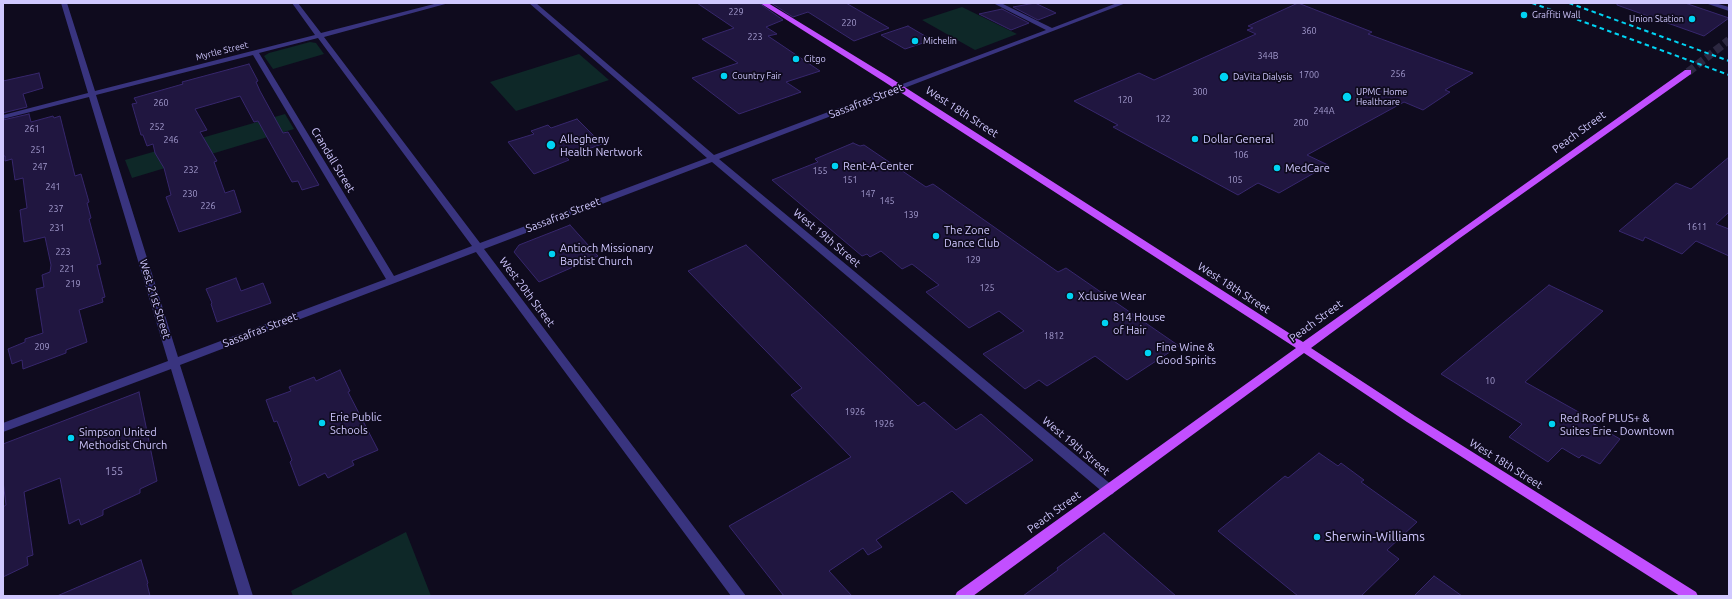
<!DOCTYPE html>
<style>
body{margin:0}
#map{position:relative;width:1732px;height:599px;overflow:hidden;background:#0f0b1e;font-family:Ubuntu,sans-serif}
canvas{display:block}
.frame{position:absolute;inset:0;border:4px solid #d0c8ff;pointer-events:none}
</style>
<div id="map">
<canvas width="1732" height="599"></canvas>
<div class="frame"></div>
</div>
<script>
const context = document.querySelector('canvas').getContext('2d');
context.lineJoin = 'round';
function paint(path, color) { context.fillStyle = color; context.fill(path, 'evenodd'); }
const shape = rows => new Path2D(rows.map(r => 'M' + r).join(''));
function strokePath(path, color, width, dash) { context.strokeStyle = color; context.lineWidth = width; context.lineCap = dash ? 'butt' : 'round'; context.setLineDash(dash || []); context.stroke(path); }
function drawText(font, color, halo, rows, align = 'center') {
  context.font = font + ' Ubuntu,sans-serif'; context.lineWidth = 3.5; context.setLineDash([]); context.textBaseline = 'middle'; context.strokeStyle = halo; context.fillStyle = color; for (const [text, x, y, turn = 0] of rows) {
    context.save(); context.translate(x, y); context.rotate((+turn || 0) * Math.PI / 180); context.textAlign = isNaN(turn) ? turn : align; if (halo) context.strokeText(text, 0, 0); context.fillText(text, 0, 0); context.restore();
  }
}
paint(shape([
 [962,7,1017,34,975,50,922,20],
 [310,42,316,43,324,54,273,69,264,56,269,53],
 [579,54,609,80,516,111,490,82],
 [285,114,294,129,132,178,125,160],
 [406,532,431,596,293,596,291,591]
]), '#0e2828');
const building = shape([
 [697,3,759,3,783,20,766,27,777,34,768,36,820,71,786,82,801,92,739,114,692,78,738,63,702,39,734,28,697,3],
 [771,3,846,3,889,28,854,41,808,12,793,17,771,3],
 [1035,3,1056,13,1038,20,1013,7,1035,3],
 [1298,3,1372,32,1368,34,1473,73,1445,90,1450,92,1423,110,1404,102,1307,155,1328,165,1279,193,1258,183,1238,195,1113,127,1118,125,1074,101,1139,73,1154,80,1256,34,1247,30,1253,28,1248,26,1298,3],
 [1617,3,1685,3,1729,18,1704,36,1617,5,1617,3],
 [1002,9,1029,23,1011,30,979,14,1002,9],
 [908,26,932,40,905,49,881,35,908,26],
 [249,64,258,81,256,82,260,91,283,133,288,132,319,185,302,190,298,181,292,182,258,121,254,122,240,96,195,109,207,130,200,132,217,161,214,162,225,193,234,190,241,212,179,232,166,197,171,195,164,168,155,153,153,144,147,146,143,135,141,135,132,104,137,103,134,98,183,84,182,82,249,64],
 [39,73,43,88,23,94,27,107,3,113,3,81,39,73],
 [29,114,31,122,53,116,54,118,60,116,75,176,81,174,89,202,87,203,91,218,89,219,101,264,97,265,105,297,102,298,103,302,79,310,87,342,66,350,66,353,23,369,22,360,12,364,8,349,25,342,25,339,43,333,36,289,44,287,42,275,50,272,51,265,45,237,24,242,20,210,27,208,23,178,15,180,12,159,5,161,5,156,3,156,3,120,29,114],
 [577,119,602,144,566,157,569,160,534,174,508,142,534,134,531,131,548,125,551,128,577,119],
 [853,143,860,146,864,145,926,187,933,184,1058,272,1066,268,1179,346,1127,380,1095,356,1047,386,1039,380,1025,389,983,354,1024,331,999,311,969,328,926,292,939,285,912,264,902,269,881,251,870,257,867,254,862,256,772,180,818,162,815,159,853,143],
 [1729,157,1729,212,1716,224,1729,229,1729,256,1696,241,1682,254,1645,237,1643,241,1619,231,1676,183,1691,189,1729,157],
 [570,225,598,256,539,282,514,252,519,245,570,225],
 [746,245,918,406,924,402,956,430,981,414,1033,460,966,504,952,491,876,540,882,547,868,555,863,548,829,571,852,596,784,596,729,526,851,457,791,395,802,388,688,271,746,245],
 [236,278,241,291,263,283,271,303,217,322,211,304,212,303,206,289,236,278],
 [1549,285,1603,311,1525,382,1591,419,1589,421,1620,439,1600,464,1582,455,1579,458,1562,448,1548,462,1509,437,1522,424,1441,374,1549,285],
 [340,370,350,391,348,392,378,450,352,461,354,465,328,478,325,473,299,486,290,462,292,460,277,421,274,422,266,400,291,391,289,387,314,377,316,381,340,370],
 [139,392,157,481,140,489,140,493,103,510,103,515,81,525,79,519,69,524,60,478,24,492,33,555,27,557,28,565,3,577,3,507,6,505,3,481,3,444,139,392],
 [1319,453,1338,466,1341,463,1364,480,1361,482,1417,522,1387,550,1399,559,1361,596,1298,596,1218,531,1285,476,1288,478,1319,453],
 [1104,533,1176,596,1023,596,1058,570,1057,568,1104,533],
 [141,560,148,583,147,584,150,596,57,596,141,560],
 [1434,576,1462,596,1414,596,1434,576]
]);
paint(building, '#201640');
strokePath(building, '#37276d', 1);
strokePath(shape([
 [1688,72,1729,40]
]), '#2c2740', 8, [8, 3.5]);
paint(shape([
 [61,3,67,3,95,91,315,35,292,3,298,3,321,33,438,3,449,3,324,37,480,243,707,158,529,3,536,3,714,155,1046,30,993,3,1001,3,1052,28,1117,3,1126,3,719,159,1113,486,1115,490,1113,494,1109,495,1105,494,712,162,484,249,746,596,731,596,476,252,180,365,253,596,239,596,171,369,3,432,3,423,168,361,89,97,3,119,3,115,88,93,61,3],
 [318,38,472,246,394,276,259,53,318,38],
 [253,55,386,279,178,357,96,95,253,55],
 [1705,3,1715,3,1729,7,1729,11,1705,3]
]), '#39347f');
paint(shape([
 [760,3,768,3,889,77,1303,342,1685,70,1691,70,1691,74,1460,238,1311,348,1415,416,1696,592,1698,596,1680,596,1407,422,1304,353,973,596,955,596,957,592,1296,348,883,81,760,3]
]), '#c24fff');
strokePath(shape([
 [1532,3,1729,75],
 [1569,3,1729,61]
]), '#00d3f3', 2, [4.5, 3.5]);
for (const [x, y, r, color] of [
 [1524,15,4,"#00d3f3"],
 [1692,19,4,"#00d3f3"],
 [915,41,4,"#00d3f3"],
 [796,59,4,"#00d3f3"],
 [724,76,4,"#00d3f3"],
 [1224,77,5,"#00d3f3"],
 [1347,97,5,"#00d3f3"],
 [1195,139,4,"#00d3f3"],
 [551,145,5,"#00d3f3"],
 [835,166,4,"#00d3f3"],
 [1277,168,4,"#00d3f3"],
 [936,236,4,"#00d3f3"],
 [552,254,4,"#00d3f3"],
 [1070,296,4,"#00d3f3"],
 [1105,323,4,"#00d3f3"],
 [1148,353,4,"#00d3f3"],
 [322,423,4,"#00d3f3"],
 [1552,424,4,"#00d3f3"],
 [71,438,4,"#00d3f3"],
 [1317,537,4,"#00d3f3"]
]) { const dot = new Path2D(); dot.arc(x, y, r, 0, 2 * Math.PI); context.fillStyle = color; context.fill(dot); strokePath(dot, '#0f0b1e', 1.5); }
drawText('9px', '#a49ccf', null, [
 ["229",736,12],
 ["220",849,23],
 ["360",1309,31],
 ["223",755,37],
 ["344B",1268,56],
 ["256",1398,74],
 ["1700",1309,75],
 ["300",1200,92],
 ["120",1125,100],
 ["260",161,103],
 ["244A",1324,111],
 ["122",1163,119],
 ["200",1301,123],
 ["252",157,127],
 ["261",32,129],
 ["246",171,140],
 ["251",38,150],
 ["106",1241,155],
 ["247",40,167],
 ["232",191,170],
 ["155",820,171],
 ["151",850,180],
 ["105",1235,180],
 ["241",53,187],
 ["230",190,194],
 ["147",868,194],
 ["145",887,201],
 ["226",208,206],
 ["237",56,209],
 ["139",911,215],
 ["1611",1697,227],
 ["231",57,228],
 ["223",63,252],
 ["129",973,260],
 ["221",67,269],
 ["219",73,284],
 ["125",987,288],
 ["1812",1054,336],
 ["209",42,347],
 ["10",1490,381],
 ["1926",855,412],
 ["1926",884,424]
]);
drawText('9px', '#d0c8ff', '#0f0b1e', [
 ["Graffiti Wall",1532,15],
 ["Union Station",1684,19,"right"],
 ["Michelin",923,41],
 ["Citgo",804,59],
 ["Country Fair",732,76],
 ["DaVita Dialysis",1233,77],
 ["UPMC Home",1356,92],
 ["Healthcare",1356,102]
], 'left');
drawText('9px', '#d0c8ff', '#0f0b1e', [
 ["Myrtle Street",222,51,-14]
]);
drawText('11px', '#d0c8ff', '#0f0b1e', [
 ["Sassafras Street",866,101,-21],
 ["West 18th Street",962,112,33],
 ["Peach Street",1579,132,-36],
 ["Crandall Street",333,160,59],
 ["Sassafras Street",563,215,-21],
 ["West 19th Street",827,238,40],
 ["West 18th Street",1234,288,33],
 ["West 20th Street",527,292,53],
 ["West 21st Street",155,299,73],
 ["Peach Street",1316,321,-36],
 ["Sassafras Street",260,330,-21],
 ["West 19th Street",1076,446,40],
 ["West 18th Street",1506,464,32],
 ["Peach Street",1054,512,-36]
]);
drawText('11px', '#d0c8ff', '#0f0b1e', [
 ["Allegheny",560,139],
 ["Health Nertwork",560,152],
 ["Dollar General",1203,139],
 ["Rent-A-Center",843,166],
 ["MedCare",1285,168],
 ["The Zone",944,230],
 ["Dance Club",944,243],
 ["Antioch Missionary",560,248],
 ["Baptist Church",560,261],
 ["Xclusive Wear",1078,296],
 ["814 House",1113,317],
 ["of Hair",1113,330],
 ["Fine Wine &",1156,347],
 ["Good Spirits",1156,360],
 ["Erie Public",330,417],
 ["Schools",330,430],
 ["Red Roof PLUS+ &",1560,418],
 ["Suites Erie - Downtown",1560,431],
 ["Simpson United",79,432],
 ["Methodist Church",79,445]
], 'left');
drawText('11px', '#a49ccf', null, [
 ["155",114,471]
]);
drawText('13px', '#d0c8ff', '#0f0b1e', [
 ["Sherwin-Williams",1325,537]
], 'left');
</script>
